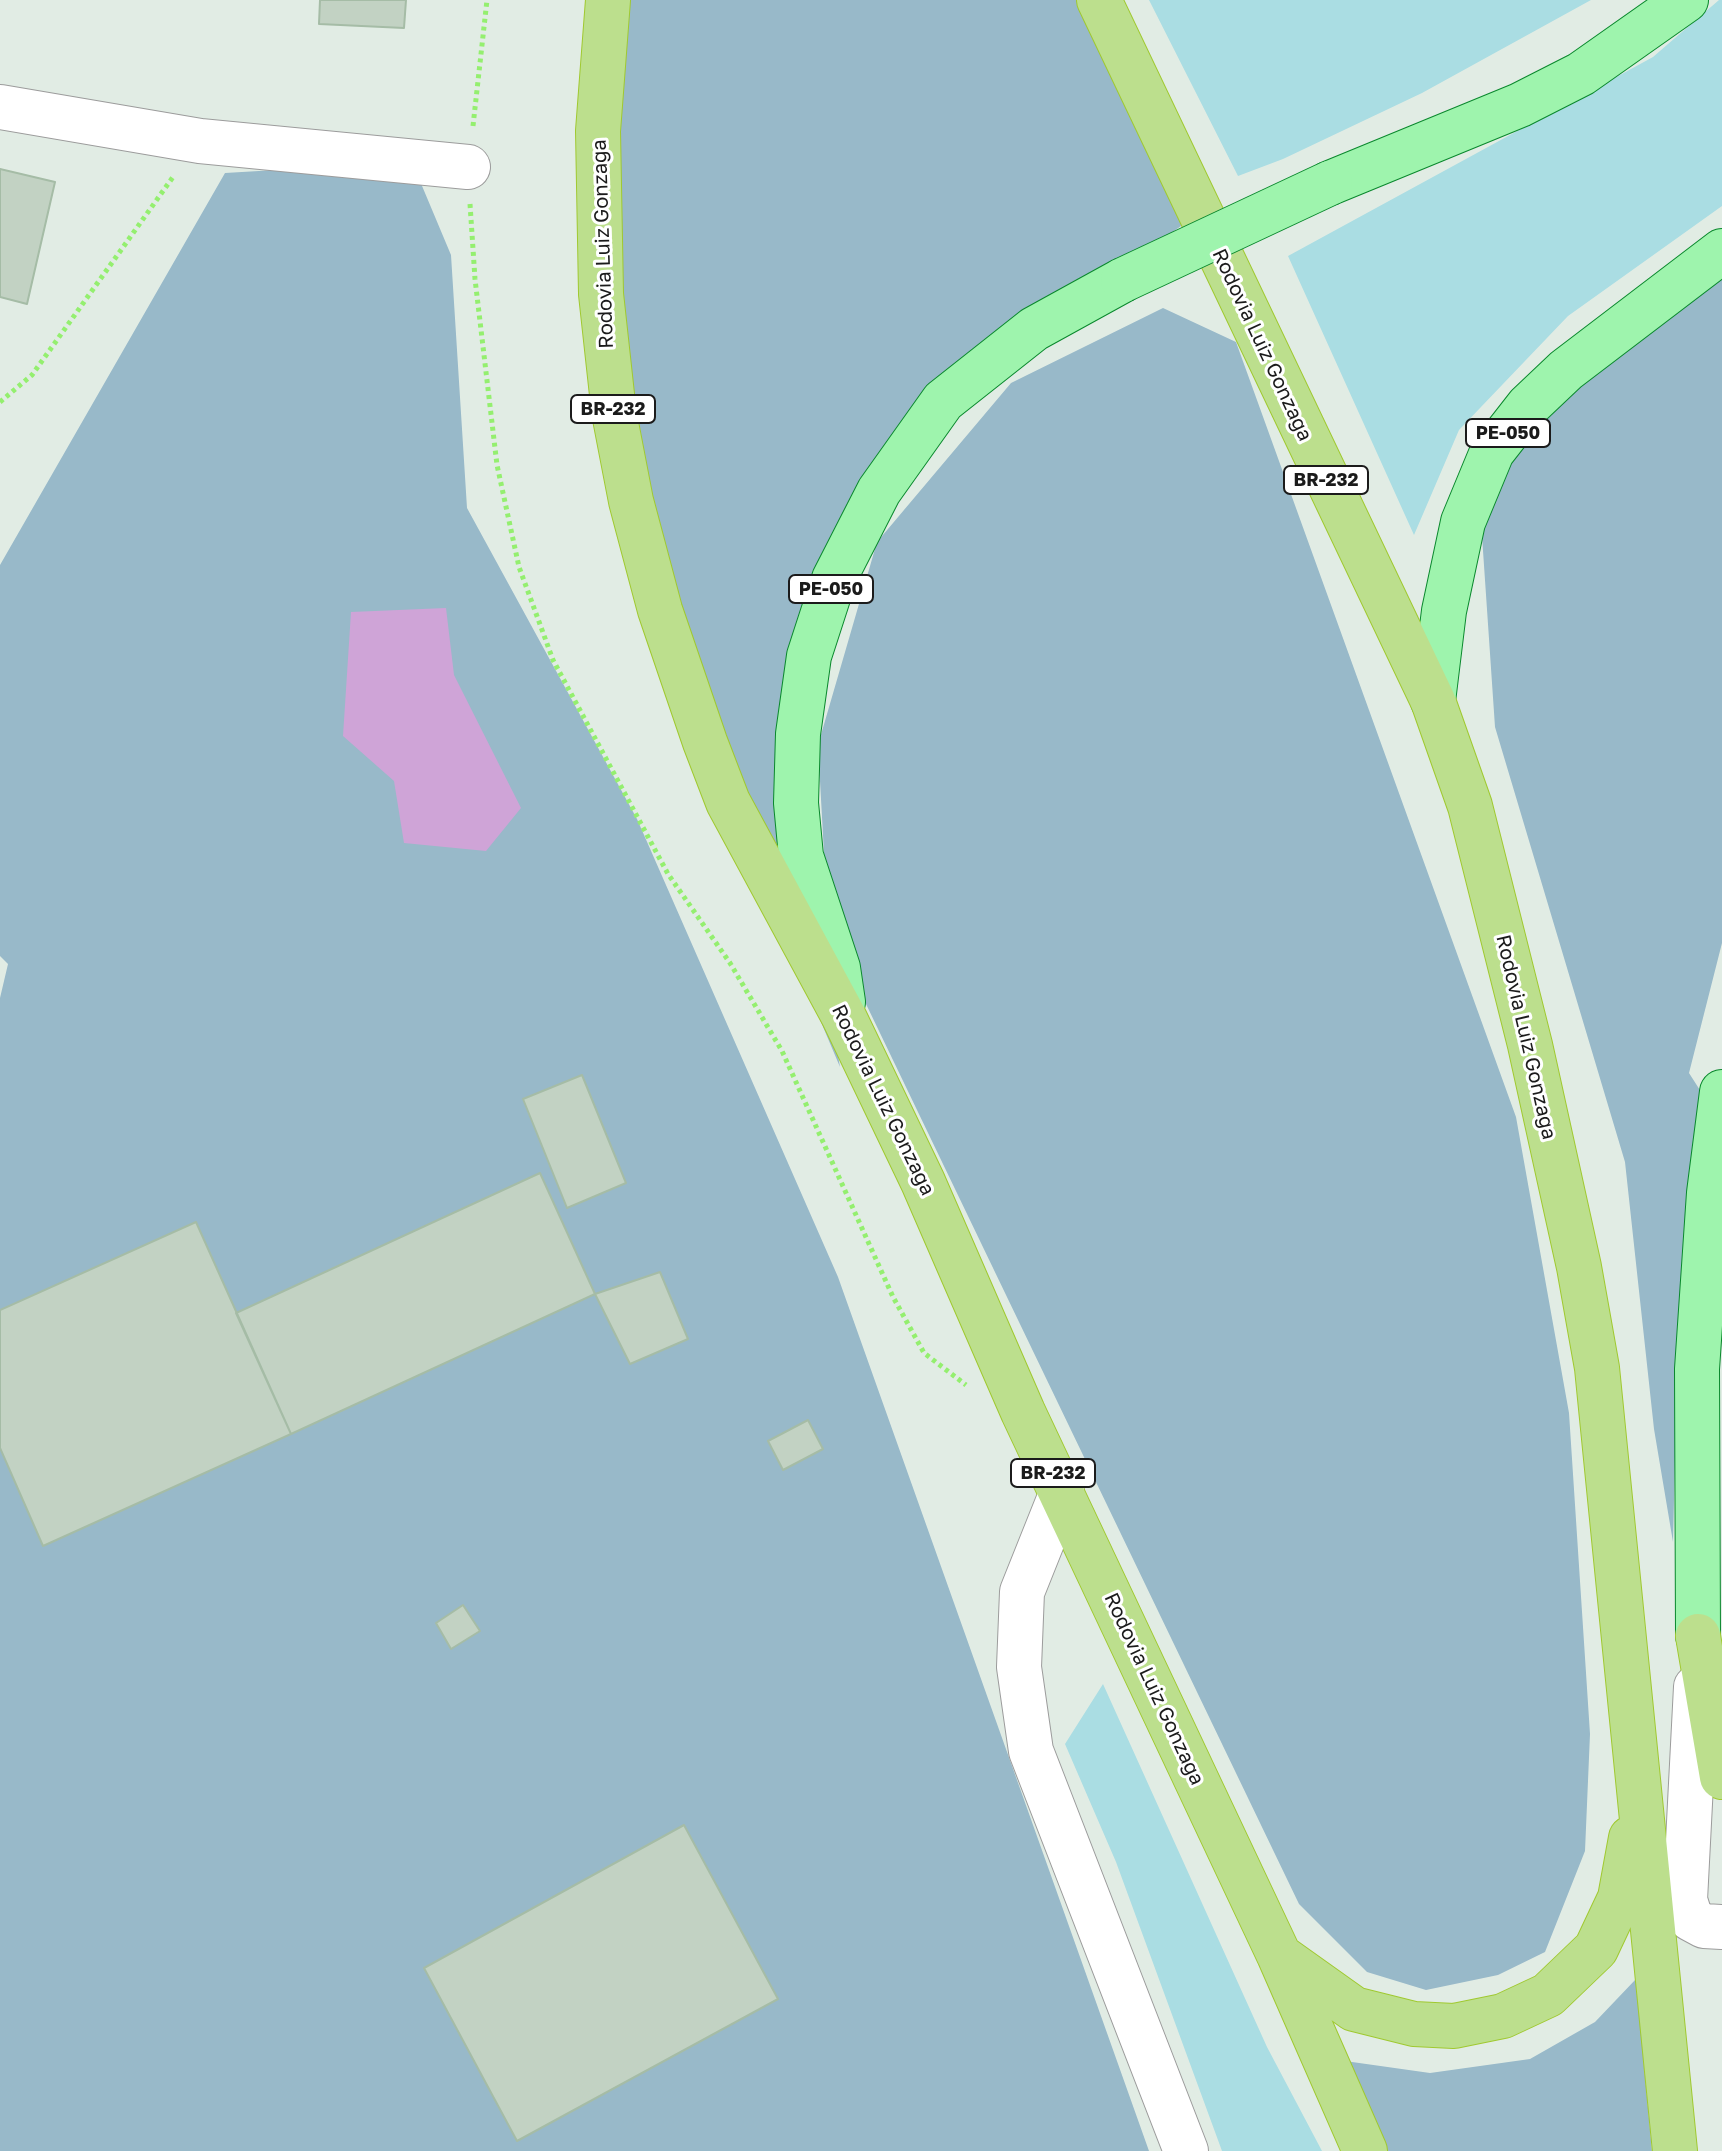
<!DOCTYPE html>
<style>
body{margin:0}
canvas{display:block;background:#e1ece4}
</style>
<canvas width="1722" height="2151"></canvas>
<script>
const context = document.querySelector('canvas').getContext('2d');
context.lineJoin = 'round';
function paint(path, color) { context.fillStyle = color; context.fill(path, 'evenodd'); }
const shape = rows => new Path2D(rows.map(r => 'M' + r).join(''));
function strokePath(path, color, width, dash) { context.strokeStyle = color; context.lineWidth = width; context.lineCap = dash ? 'butt' : 'round'; context.setLineDash(dash || []); context.stroke(path); }
function drawText(font, color, halo, rows, align = 'center') {
  context.font = font + ' "Golos Text",sans-serif'; context.lineWidth = 6; context.setLineDash([]); context.textBaseline = 'middle'; context.strokeStyle = halo; context.fillStyle = color; for (const [text, x, y, turn = 0] of rows) {
    context.save(); context.translate(x, y); context.rotate((+turn || 0) * Math.PI / 180); context.textAlign = isNaN(turn) ? turn : align; if (halo) context.strokeText(text, 0, 0); context.fillText(text, 0, 0); context.restore();
  }
}
paint(shape([
 [1149,0,1591,0,1422,93,1283,159,1238,176],
 [1719,0,1722,0,1722,206,1568,316,1459,430,1414,535,1288,256,1653,57],
 [1103,1684,1267,2047,1322,2151,1222,2151,1116,1862,1065,1744]
]), '#aadde3');
paint(shape([
 [589,0,1093,0,1199,213,989,365,834,579,796,803,840,1067,728,802,660,610,598,132],
 [412,162,451,255,467,508,637,819,838,1277,1149,2151,0,2151,0,998,8,964,0,956,0,565,225,173],
 [1722,270,1722,943,1689,1073,1705,1098,1677,1372,1673,1542,1654,1429,1625,1162,1495,727,1482,536,1496,479,1563,397],
 [1163,308,1236,342,1516,1117,1569,1413,1590,1734,1585,1851,1545,1952,1498,1975,1426,1990,1367,1972,1299,1904,828,925,818,745,877,542,1011,383],
 [1636,1979,1652,2151,1385,2151,1345,2061,1430,2073,1530,2059,1595,2022]
]), '#98b9c9');
paint(shape([
 [446,608,454,675,521,808,486,851,404,843,394,781,343,736,351,612]
]), '#cfa4d7');
const building = shape([
 [320,0,406,0,404,28,319,24,320,0],
 [0,169,55,182,27,304,0,297,0,169],
 [582,1075,626,1183,567,1208,523,1099,582,1075],
 [540,1173,595,1294,291,1434,236,1313,540,1173],
 [196,1222,291,1434,43,1546,0,1448,0,1310,196,1222],
 [660,1272,688,1339,630,1364,595,1294,660,1272],
 [808,1420,823,1449,783,1470,768,1441,808,1420],
 [463,1605,480,1631,451,1649,436,1623,463,1605],
 [684,1825,778,1999,517,2141,424,1968,684,1825]
]);
paint(building, '#c2d2c3');
strokePath(building, '#a5bca6', 2);
const minor = shape([
 [0,107,200,141,468,167],
 [1062,1492,1022,1592,1019,1667,1031,1751,1186,2151],
 [1696,1687,1685,1900,1691,1919,1704,1926,1722,1927]
]);
const major = shape([
 [1330,183,1520,105,1581,74,1686,0],
 [1433,701,1444,611,1463,522,1492,452,1528,406,1566,370,1722,251],
 [843,1002,838,968,801,856,796,803,798,734,809,656,834,579,879,491,943,401,1034,329,1123,280],
 [1698,1636,1697,1369,1709,1193,1722,1092]
]);
const highway = shape([
 [608,0,598,131,601,294,614,413,631,501,660,610,705,742,728,802,843,1015,923,1182,1023,1412,1279,1955,1365,2151],
 [1099,0,1433,701,1470,806,1530,1045,1579,1267,1597,1368,1675,2151],
 [1698,1636,1722,1777],
 [1281,1957,1354,2009,1414,2024,1454,2026,1503,2016,1548,1995,1596,1949,1620,1898,1631,1838]
]);
strokePath(minor, '#9c9c9c', 46);
strokePath(major, '#0a882d', 46);
strokePath(highway, '#a0c930', 46);
strokePath(shape([
 [473,126,487,0],
 [470,204,475,279,497,465,519,567,553,660,668,874,730,963,782,1051,893,1297,924,1353,966,1385],
 [0,402,32,375,173,177]
]), '#94ef6f', 5, [4, 4]);
strokePath(minor, '#fff', 44);
strokePath(major, '#9ef4ad', 44);
strokePath(highway, '#bcdf8d', 44);
const majorBridge = shape([
 [1123,280,1330,183]
]);
strokePath(majorBridge, '#0a882d', 46, []);
strokePath(majorBridge, '#9ef4ad', 44);
for (const [x, y, w] of [
 [613,409,84],
 [1508,433,84],
 [1326,480,84],
 [831,589,84],
 [1053,1473,84]
]) { const box = new Path2D(); box.roundRect(x - w / 2, y - 14, w, 28, 6); context.fillStyle = '#fff'; context.fill(box); strokePath(box, '#1b1b1b', 2); }
drawText('bold 18px', '#1b1b1b', null, [
 ["BR-232",613,409],
 ["PE-050",1508,433],
 ["BR-232",1326,480],
 ["PE-050",831,589],
 ["BR-232",1053,1473]
]);
drawText('20px', '#1b1b1b', '#fff', [
 ["Rodovia Luiz Gonzaga",603,244,-92],
 ["Rodovia Luiz Gonzaga",1262,345,65],
 ["Rodovia Luiz Gonzaga",1526,1037,77],
 ["Rodovia Luiz Gonzaga",883,1100,64],
 ["Rodovia Luiz Gonzaga",1154,1689,65]
]);
</script>
